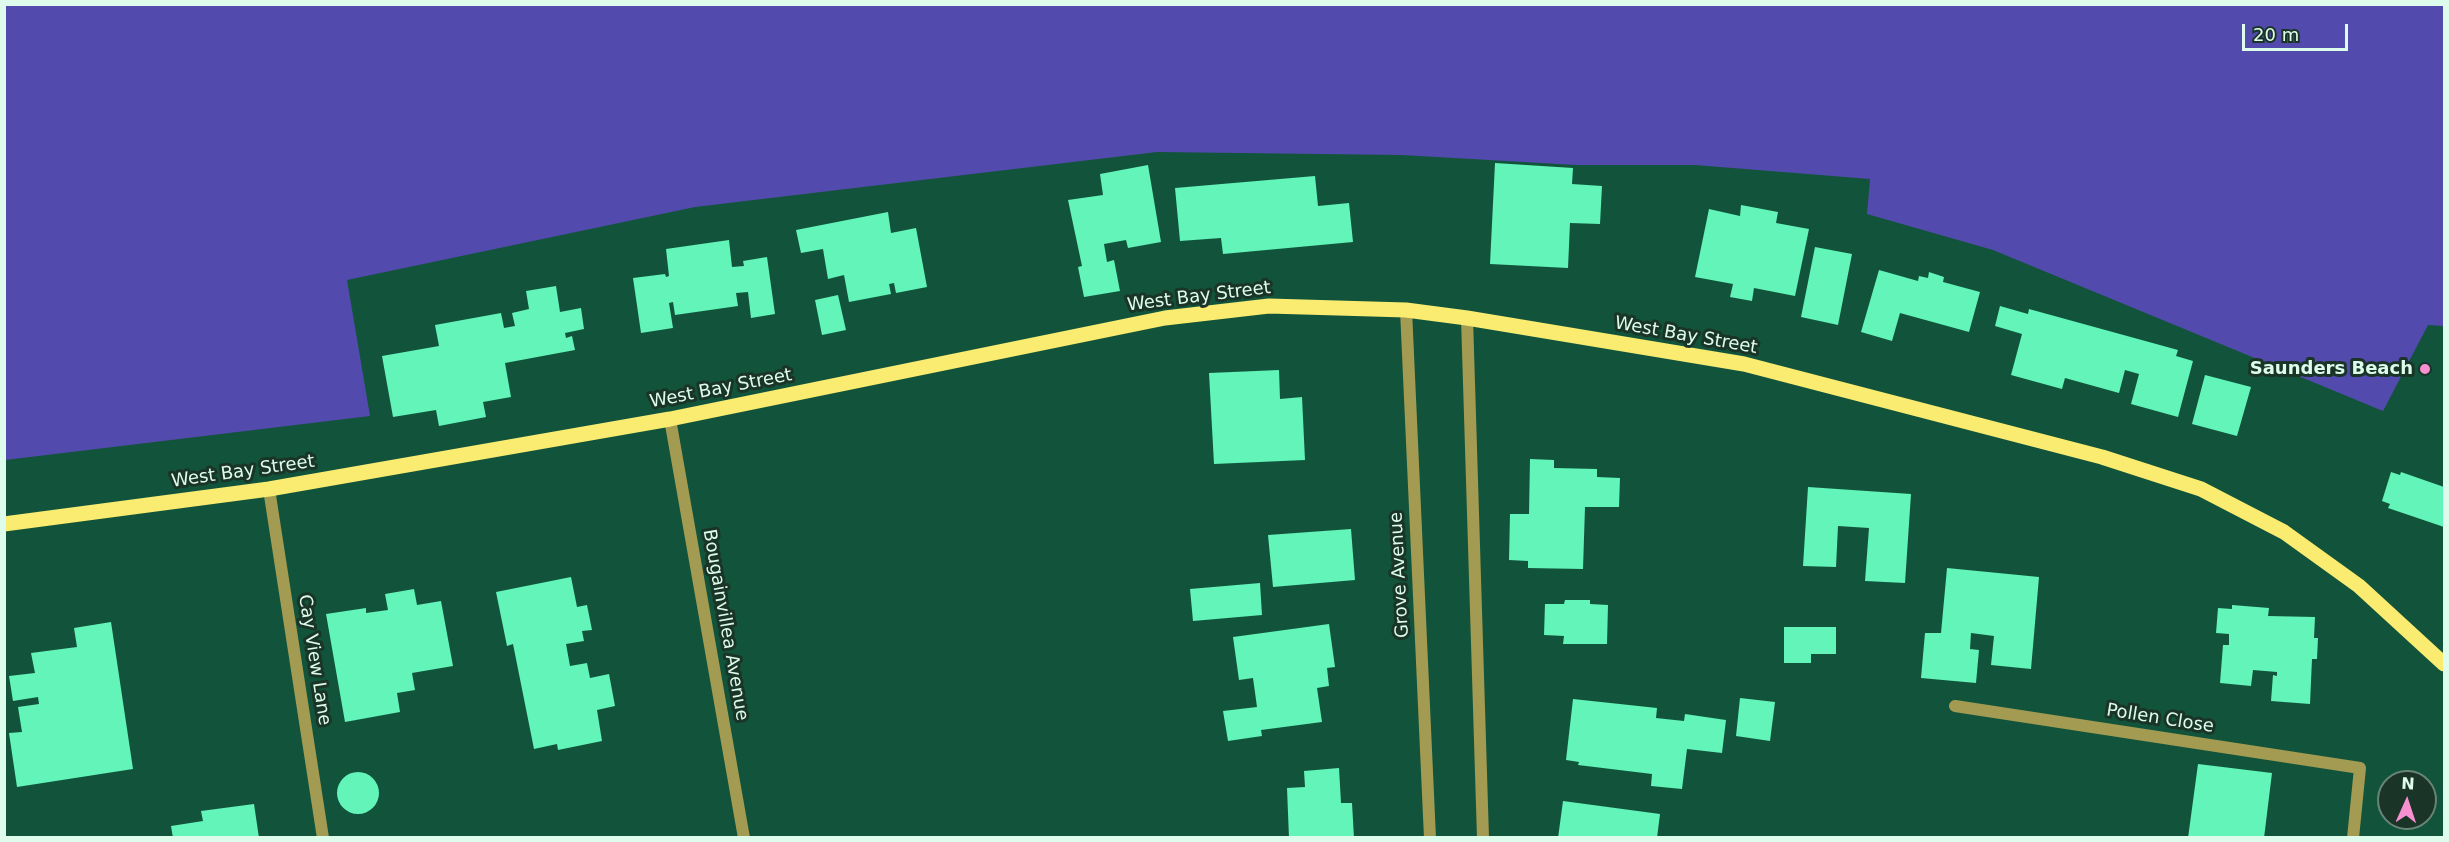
<!DOCTYPE html>
<style>
body{margin:0}
#map{position:relative;width:2449px;height:842px;overflow:hidden;background:#12543b;font-family:"DejaVu Sans",sans-serif}
canvas{display:block}
.frame{position:absolute;inset:0;border:6px solid #ddfcec;pointer-events:none}
.north{position:absolute;left:2377px;top:770px;width:60px;height:60px;box-sizing:border-box;background:#1a3428;border:2px solid #688476;border-radius:50%;rotate:3deg;font-size:16px;font-weight:700;line-height:24px;text-align:center;color:#ddfcec}
.north::after{content:'';display:block;margin:auto;width:21px;height:27px;background:#f690d0;clip-path:polygon(50% 0,100% 100%,50% 72%,0 100%)}
.scale{position:absolute;left:2242px;top:24px;width:106px;height:27px;box-sizing:border-box;border:3px solid #ddfcec;border-top:0;padding-left:8px;font-size:18px;line-height:21px;white-space:nowrap;color:#ddfcec;-webkit-text-stroke:4px #1a3428;paint-order:stroke}
</style>
<div id="map">
<canvas width="2449" height="842"></canvas>
<div class="frame"></div>
<div class="north">N</div>
<div class="scale">20 m</div>
</div>
<script>
const context = document.querySelector('canvas').getContext('2d');
context.lineJoin = 'round';
function paint(path, color) { context.fillStyle = color; context.fill(path, 'evenodd'); }
const shape = rows => new Path2D(rows.map(r => 'M' + r).join(''));
function strokePath(path, color, width, dash) { context.strokeStyle = color; context.lineWidth = width; context.lineCap = dash ? 'butt' : 'round'; context.setLineDash(dash || []); context.stroke(path); }
function drawText(font, color, halo, rows, align = 'center') {
  context.font = font + ' "DejaVu Sans",sans-serif'; context.lineWidth = 6; context.setLineDash([]); context.textBaseline = 'middle'; context.strokeStyle = halo; context.fillStyle = color; for (const [text, x, y, turn = 0] of rows) {
    context.save(); context.translate(x, y); context.rotate((+turn || 0) * Math.PI / 180); context.textAlign = isNaN(turn) ? turn : align; if (halo) context.strokeText(text, 0, 0); context.fillText(text, 0, 0); context.restore();
  }
}
paint(shape([
 [4,5,2444,5,2444,326,2428,325,2383,411,1993,250,1867,214,1870,179,1695,165,1576,165,1402,155,1157,152,695,207,347,280,370,416,5,460]
]), '#534aad');
paint(shape([
 [1495,163,1573,168,1572,184,1602,186,1600,224,1570,223,1568,268,1490,264],
 [1148,165,1161,242,1128,248,1126,240,1104,244,1107,262,1114,260,1120,291,1084,297,1078,267,1082,266,1068,200,1103,195,1100,174],
 [1315,176,1318,206,1349,203,1353,242,1223,254,1221,238,1180,241,1175,188],
 [1741,205,1778,212,1776,223,1809,229,1795,296,1754,288,1752,301,1730,297,1733,284,1695,277,1709,209,1740,216],
 [888,212,891,233,916,228,927,287,896,293,894,283,889,284,891,294,849,302,844,275,828,279,823,249,801,253,796,230],
 [729,240,732,267,744,266,743,261,767,257,775,314,751,318,748,292,736,293,738,306,675,315,673,302,669,303,673,328,641,333,633,278,665,274,666,277,669,276,666,249],
 [1815,247,1852,254,1838,325,1801,317],
 [1879,270,1918,281,1919,276,1928,278,1929,272,1944,277,1943,282,1980,292,1969,332,1900,313,1892,341,1861,332],
 [556,286,560,312,581,308,584,329,565,333,566,338,572,336,575,350,505,363,511,397,483,402,486,417,439,426,436,410,393,417,382,356,439,346,435,325,501,313,504,328,515,326,512,313,529,309,526,291],
 [838,295,846,330,822,335,815,300],
 [2000,306,2028,314,2029,309,2178,350,2176,356,2193,361,2178,417,2131,404,2139,374,2125,370,2119,393,2065,378,2062,389,2011,375,2022,334,1995,326],
 [1279,370,1280,399,1302,397,1305,460,1214,464,1209,373],
 [2205,375,2251,387,2237,436,2192,424],
 [1530,459,1554,460,1554,468,1597,469,1597,477,1620,478,1619,507,1585,507,1583,569,1528,568,1528,561,1509,560,1510,514,1529,514],
 [2391,472,2400,475,2401,472,2444,487,2444,527,2388,508,2390,504,2382,501],
 [1808,487,1911,494,1905,583,1865,581,1869,528,1838,526,1836,567,1803,566],
 [1351,529,1355,580,1273,587,1268,535],
 [1947,568,2039,577,2031,669,1991,665,1994,636,1971,633,1970,649,1979,650,1976,683,1921,678,1925,633,1941,633],
 [571,577,577,607,587,605,592,630,582,631,584,641,566,644,570,666,587,663,590,678,609,674,615,706,597,710,602,741,558,750,557,744,534,749,513,644,507,646,496,592],
 [1260,583,1262,615,1193,621,1190,589],
 [414,589,417,605,441,601,453,666,412,673,415,690,397,693,400,712,345,722,326,614,366,608,366,613,388,610,385,594],
 [1565,600,1590,600,1590,604,1608,605,1607,644,1563,644,1564,636,1544,635,1545,604,1564,604],
 [2232,605,2269,608,2268,616,2315,617,2314,638,2318,638,2317,659,2312,659,2310,704,2271,701,2273,675,2277,676,2277,672,2253,670,2251,686,2220,683,2223,645,2229,645,2229,634,2216,633,2218,608,2232,609],
 [111,622,133,769,17,787,9,733,22,732,18,707,39,704,38,697,13,701,9,676,35,673,31,653,77,647,74,628],
 [1329,624,1335,667,1327,668,1329,686,1317,688,1322,722,1261,730,1262,736,1228,741,1223,711,1257,707,1253,678,1239,680,1233,637],
 [1784,627,1836,627,1836,654,1811,654,1811,663,1784,663],
 [1740,698,1775,702,1770,741,1736,736],
 [1573,699,1657,708,1656,718,1684,721,1685,714,1726,720,1722,753,1687,749,1682,789,1651,786,1652,774,1578,765,1579,762,1566,760],
 [2198,764,2272,773,2264,838,2188,838],
 [1339,768,1341,803,1352,803,1354,838,1289,838,1287,788,1305,787,1304,771],
 '337 793a21 21 0 1 1 42 0a21 21 0 1 1-42 0Z',
 [1563,801,1660,814,1657,838,1558,838],
 [254,804,259,838,173,838,171,826,203,821,201,811]
]), '#62f4b8');
strokePath(shape([
 [1406,310,1430,838],
 [1467,318,1483,838],
 [670,419,744,838],
 [269,489,323,838],
 [1955,706,2360,768,2353,838]
]), '#a39b52', 12);
strokePath(shape([
 [4,524,269,489,670,419,1165,318,1269,306,1406,310,1467,318,1744,364,2102,457,2201,489,2284,532,2359,586,2444,664]
]), '#faec71', 15);
for (const [x, y, r, color] of [
 [2425,369,6,"#f690d0"]
]) { const dot = new Path2D(); dot.arc(x, y, r, 0, 2 * Math.PI); context.fillStyle = color; context.fill(dot); strokePath(dot, '#1a3428', 2); }
drawText('18px', '#ddfcec', '#1a3428', [
 ["West Bay Street",1199,297,-7],
 ["West Bay Street",1686,336,10],
 ["West Bay Street",721,389,-11],
 ["West Bay Street",243,472,-8],
 ["Grove Avenue",1400,575,-93],
 ["Bougainvillea Avenue",725,625,80],
 ["Cay View Lane",314,660,81],
 ["Pollen Close",2160,719,9]
]);
drawText('bold 18px', '#ddfcec', '#1a3428', [
 ["Saunders Beach",2413,369]
], 'right');
</script>
